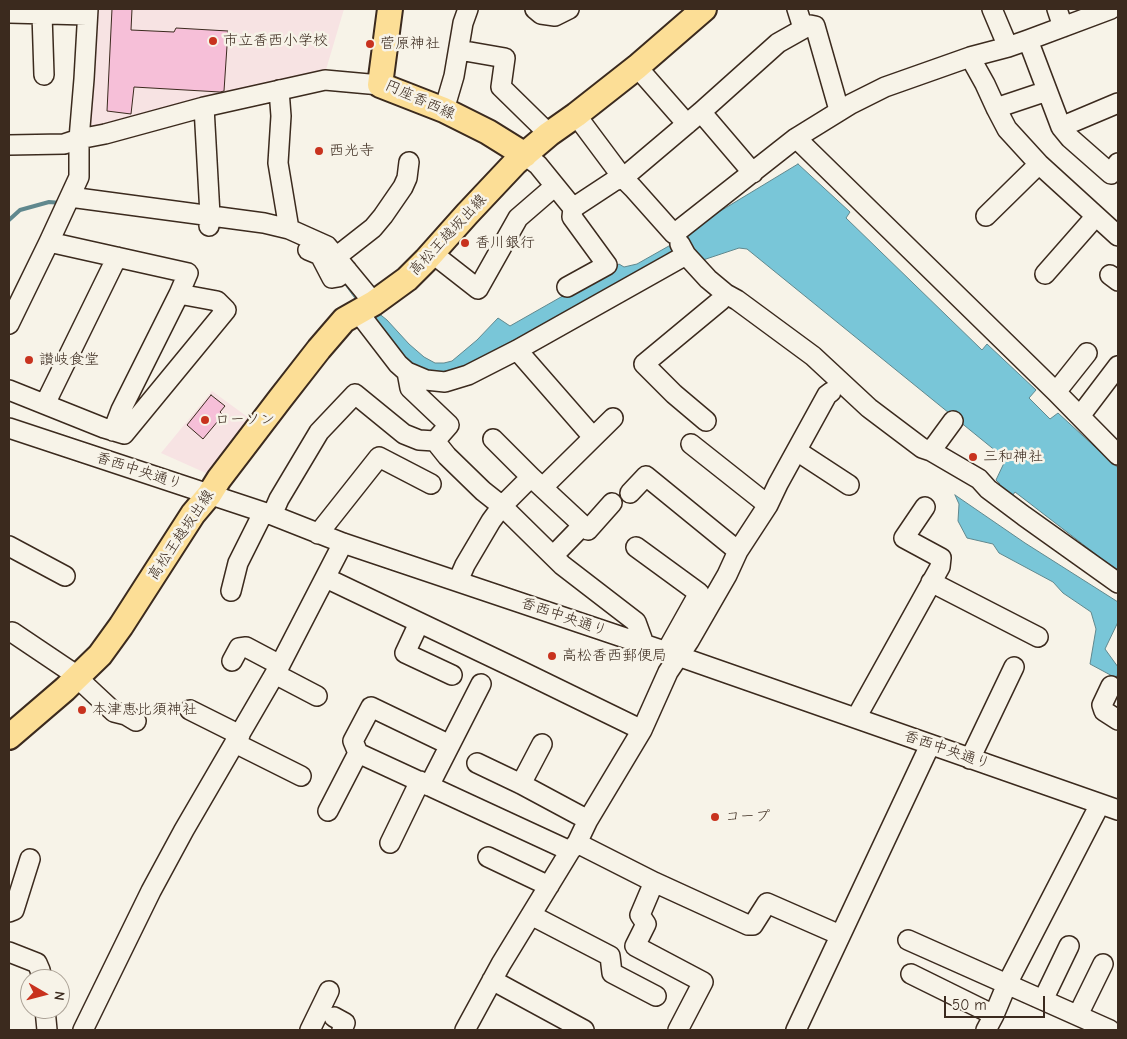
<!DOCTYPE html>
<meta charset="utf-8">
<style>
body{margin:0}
#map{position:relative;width:1127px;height:1039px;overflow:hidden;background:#f7f3e8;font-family:"Comic Neue",sans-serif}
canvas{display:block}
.frame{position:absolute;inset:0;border:10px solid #3b2a1e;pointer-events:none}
.north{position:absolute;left:20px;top:969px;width:50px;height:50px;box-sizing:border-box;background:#f7f3e8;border:1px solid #aca397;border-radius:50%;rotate:98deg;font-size:14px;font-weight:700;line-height:20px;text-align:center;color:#3b2a1e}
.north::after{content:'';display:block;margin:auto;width:18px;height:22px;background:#c8321e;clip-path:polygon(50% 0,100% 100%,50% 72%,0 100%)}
.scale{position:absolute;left:944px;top:996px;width:101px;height:22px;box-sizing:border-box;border:2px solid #3b2a1e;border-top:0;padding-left:6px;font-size:15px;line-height:18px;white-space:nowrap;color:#3b2a1e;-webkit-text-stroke:4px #f7f3e8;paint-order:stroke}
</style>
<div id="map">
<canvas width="1127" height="1039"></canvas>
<div class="frame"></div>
<div class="north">N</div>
<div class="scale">50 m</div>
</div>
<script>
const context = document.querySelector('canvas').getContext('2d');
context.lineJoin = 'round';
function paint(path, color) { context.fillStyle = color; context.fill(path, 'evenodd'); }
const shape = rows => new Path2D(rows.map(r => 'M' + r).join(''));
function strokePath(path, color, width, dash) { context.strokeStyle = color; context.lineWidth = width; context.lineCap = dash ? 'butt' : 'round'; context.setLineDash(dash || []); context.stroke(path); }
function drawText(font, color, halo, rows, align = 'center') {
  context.font = font + ' "Comic Neue","Klee One",sans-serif'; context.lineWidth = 5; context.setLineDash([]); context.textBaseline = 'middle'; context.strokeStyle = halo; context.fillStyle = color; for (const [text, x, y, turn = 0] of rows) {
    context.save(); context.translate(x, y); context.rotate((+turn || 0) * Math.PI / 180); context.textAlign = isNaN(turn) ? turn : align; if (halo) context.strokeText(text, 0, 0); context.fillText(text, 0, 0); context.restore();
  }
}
paint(shape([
 [93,9,344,9,325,73,103,128,86,124],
 [212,391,253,421,215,473,208,474,161,453]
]), '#f7e3e3');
const water = shape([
 [798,164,850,212,846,218,982,350,987,344,1036,390,1029,398,1050,419,1058,413,1118,468,1118,570,1102,559,1015,492,1010,499,995,488,1000,484,996,480,1004,463,1002,456,747,249,739,248,700,261,689,249,472,367,447,376,411,369,371,320,343,282,350,277,377,312,387,320,409,344,424,357,435,363,444,363,452,361,477,340,498,318,510,326,619,264,624,267,637,264,683,238,689,230,798,164],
 [955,495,1025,543,1118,602,1118,622,1105,649,1118,667,1118,673,1116,678,1090,664,1096,629,1091,612,1063,593,1053,582,999,553,993,544,967,538,958,521,959,504,955,495]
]);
paint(water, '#79c6d8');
strokePath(water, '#60888e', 1);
strokePath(shape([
 [9,220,20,210,49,202,61,203]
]), '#60888e', 4);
const building = shape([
 [112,9,132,9,131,30,174,32,176,28,228,31,224,91,220,92,134,87,131,114,107,111,112,9],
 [211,395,225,406,220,412,223,415,203,439,187,425,211,395]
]);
paint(building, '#f6bfd8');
strokePath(building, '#3b2a1e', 1);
const minor = shape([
 [535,9,541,14,555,16,569,9],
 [797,9,803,28],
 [992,9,1008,47],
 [1057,9,1063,27],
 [9,13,87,15],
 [42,14,44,75],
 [1028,40,1061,127,1118,103],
 [459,50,505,58,501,87,549,134],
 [970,57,985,84,996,108,1007,129,1039,164,1118,236],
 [637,67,687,124],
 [279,90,281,116,278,163,289,229],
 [204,107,210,215,209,226],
 [996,108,1047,91],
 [444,110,454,76,463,23,468,9],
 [701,112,753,173],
 [576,115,623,178,701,112,778,43,810,25,815,26,839,110],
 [1061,127,1070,138,1111,174,1118,163],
 [796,138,1056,392,1118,455],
 [9,145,64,144,79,139,105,134,204,107,325,80,380,85],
 [525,155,538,165,573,208,614,181,623,178,633,188,674,234,796,138,851,104,885,87,970,57,1008,47,1028,40,1111,9],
 [70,197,264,223,289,229,327,246,374,303],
 [986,216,1039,164],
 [680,244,686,255,708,279,726,294,737,300,813,356,869,408,922,448,931,451],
 [308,250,320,255,332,278,338,277,347,270],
 [432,253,478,289,518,218,555,186],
 [336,257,373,228,383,216,403,187,407,178,409,162],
 [1045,274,1096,216],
 [1110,275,1118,281],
 [567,287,607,265,572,217,573,208],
 [358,312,398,364,407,372,426,380,445,382,468,375,517,350,686,255],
 [9,324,49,242,79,177,79,139,84,79,88,9],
 [517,350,593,437],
 [9,390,104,428,124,434,226,310,217,301,179,294,188,273,49,242],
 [1056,392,1087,353],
 [45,404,117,257],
 [1080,416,1118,366],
 [706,421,674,394,644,364,720,301,726,294],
 [953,421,931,451,979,479,988,489,1024,516,1118,583],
 [9,428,272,515,343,543,658,649,1118,810],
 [113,431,121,410,179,294],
 [435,441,447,456,483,491,502,506,562,565,636,622,644,644],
 [691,444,768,505],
 [797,451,849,485],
 [531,477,588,530,612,503],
 [543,487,613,418],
 [630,493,646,476,738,551],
 [272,515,279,499,319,432,355,394,404,434,419,440,435,441,449,425,410,388,407,372],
 [318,534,379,457,431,484],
 [9,546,65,576],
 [636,547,699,593,666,652],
 [553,556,583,525],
 [326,578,521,671,642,730],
 [458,581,465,565,491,521,502,506,531,477,493,439],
 [931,582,1038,637],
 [231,591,238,563,263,513],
 [419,623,405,653,452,675],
 [12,632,70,671,114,712,126,715,136,721],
 [232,661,239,648,246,647,280,665],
 [275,674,317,696],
 [1111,686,1102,705,1104,711,1118,720],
 [190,710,240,735],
 [856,718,940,567,941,558,904,538,925,507],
 [235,743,301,776],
 [358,753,570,851],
 [970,759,1014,667],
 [477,763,521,784,588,820],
 [521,784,542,744],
 [429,786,481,684],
 [328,811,358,753,353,741,371,707,450,745],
 [390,843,420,781],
 [577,843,654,882,640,915,646,924,635,946,703,982,678,1030],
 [488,857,549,886],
 [654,882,748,925,753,925,767,903,840,935],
 [9,912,14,910,30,859],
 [531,915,610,956,612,973,656,996],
 [908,940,1110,1030],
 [9,952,37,963,40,970,42,979],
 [911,974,994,1015],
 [492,980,584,1030],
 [1043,1000,1069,946],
 [45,1009,47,1030],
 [1078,1015,1103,964],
 [334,1017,345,1023,342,1030],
 [83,1030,151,891,184,830,280,665,343,543],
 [310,1030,329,991],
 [465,1030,501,964,570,851,577,843,588,820,642,730,668,672,689,641,727,575,738,551,768,505,778,484,827,395,831,392],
 [796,1030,930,745],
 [986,1030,994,1015,1007,984,1100,804]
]);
const major = shape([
 [390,9,380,85,444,110,488,132,525,155],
 [9,737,65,689,100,655,121,626,193,514,209,495,219,479,280,399,319,349,344,320,374,303,407,279,426,260,467,214,516,162,549,134,576,115,637,67,704,9]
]);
strokePath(minor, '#3b2a1e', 22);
strokePath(major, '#3b2a1e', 28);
strokePath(minor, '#f7f3e8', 19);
strokePath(major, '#fcde96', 24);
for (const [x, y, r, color] of [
 [213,41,5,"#c8321e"],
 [370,44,5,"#c8321e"],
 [319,151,5,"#c8321e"],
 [465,243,5,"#c8321e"],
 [29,360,5,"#c8321e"],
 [205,420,5,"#c8321e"],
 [973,457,5,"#c8321e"],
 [552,656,5,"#c8321e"],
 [82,710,5,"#c8321e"],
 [715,817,5,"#c8321e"]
]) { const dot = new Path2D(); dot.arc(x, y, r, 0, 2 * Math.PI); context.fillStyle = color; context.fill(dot); strokePath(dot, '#f7f3e8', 2); }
drawText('15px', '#3b2a1e', '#f7f3e8', [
 ["市立香西小学校",223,41],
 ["菅原神社",380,44],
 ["西光寺",329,151],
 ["香川銀行",475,243],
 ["讃岐食堂",39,360],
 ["ローソン",215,420],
 ["三和神社",983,457],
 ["高松香西郵便局",562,656],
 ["本津恵比須神社",92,710],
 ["コープ",725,817]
], 'left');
drawText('15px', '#3b2a1e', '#f7f3e8', [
 ["円座香西線",420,100,24],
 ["高松王越坂出線",448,235,-47],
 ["香西中央通り",139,471,18],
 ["高松王越坂出線",181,535,-56],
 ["香西中央通り",564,617,19],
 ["香西中央通り",947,750,19]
]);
</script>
